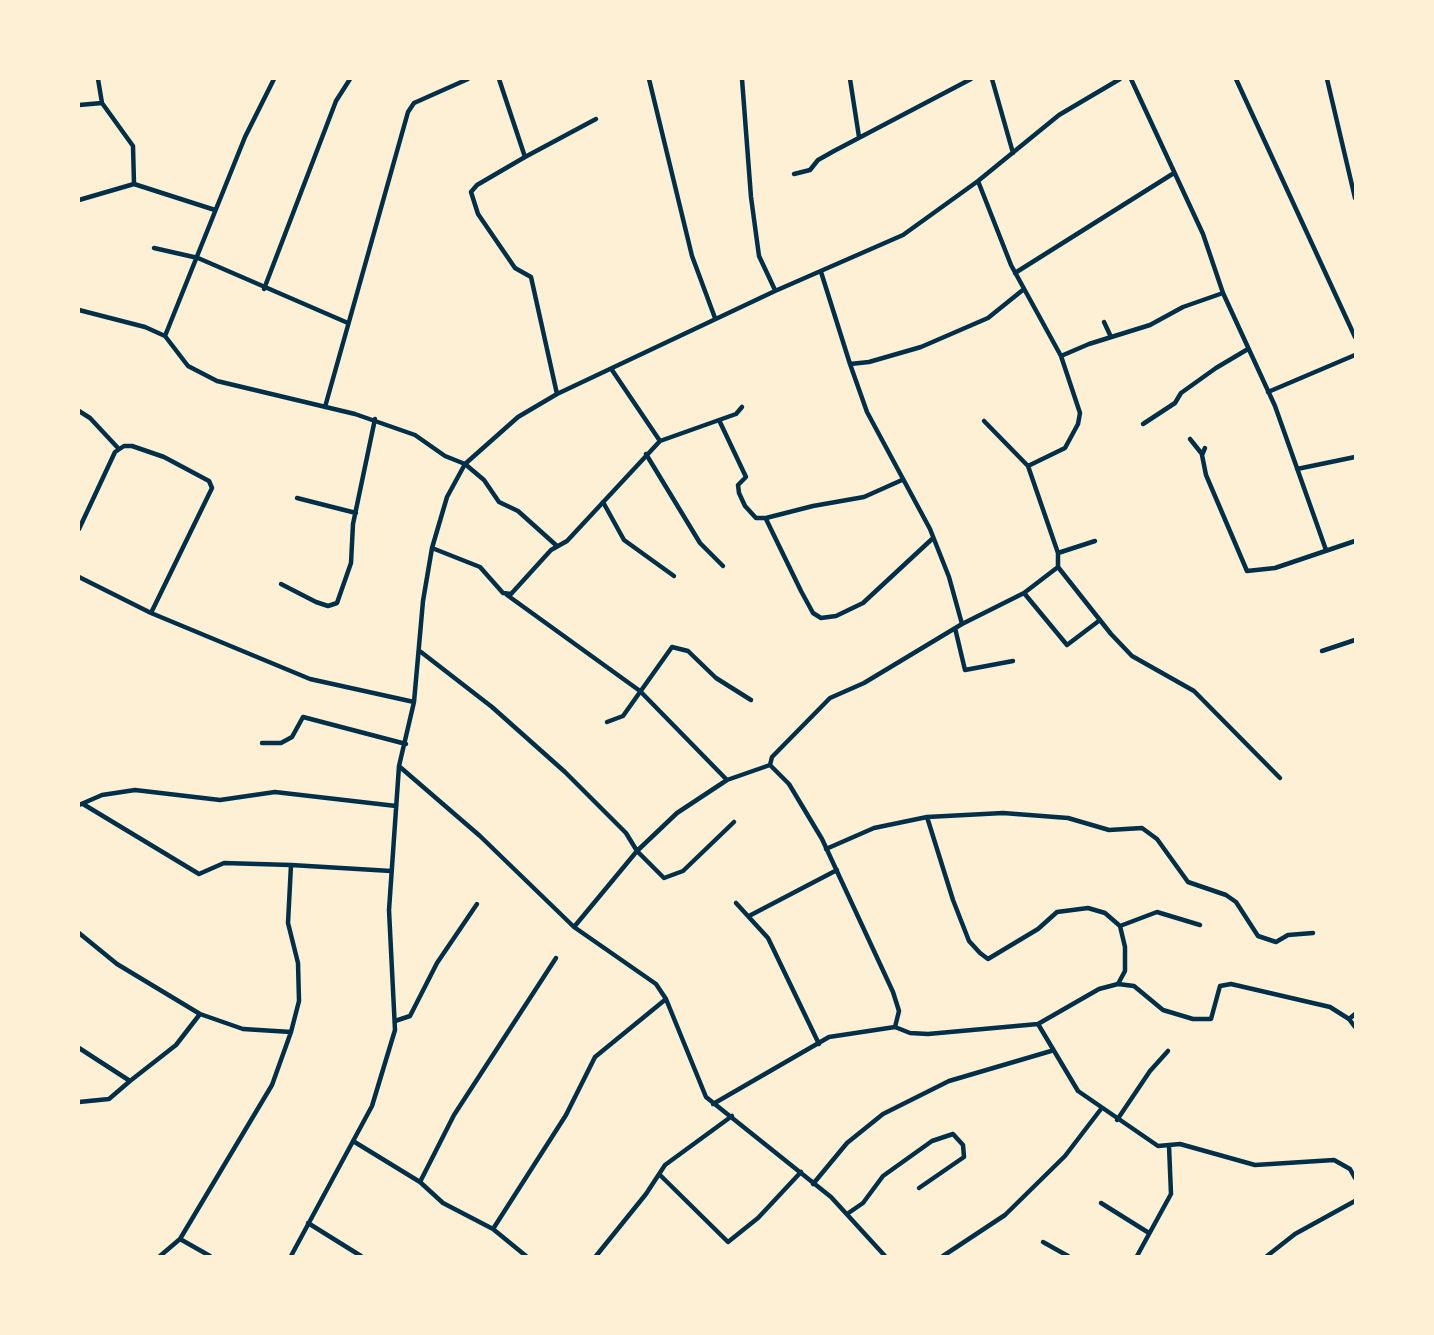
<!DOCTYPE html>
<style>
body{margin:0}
#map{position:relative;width:1434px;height:1335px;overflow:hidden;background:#fdf0d5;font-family:Rubik,sans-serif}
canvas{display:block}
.frame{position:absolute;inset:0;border:80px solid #fdf0d5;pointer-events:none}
</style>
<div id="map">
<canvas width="1434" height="1335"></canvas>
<div class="frame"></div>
</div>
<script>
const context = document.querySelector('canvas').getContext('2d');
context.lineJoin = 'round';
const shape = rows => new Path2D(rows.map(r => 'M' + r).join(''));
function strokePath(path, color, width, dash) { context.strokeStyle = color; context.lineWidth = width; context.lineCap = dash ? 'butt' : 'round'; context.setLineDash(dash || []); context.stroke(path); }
strokePath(shape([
 [98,79,102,103,133,146,134,184],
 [499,79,525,157],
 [649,79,692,256,715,318],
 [742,79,751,197,759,256,775,290],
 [850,79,859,137],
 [992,79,1013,153],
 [1131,79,1203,234,1223,293,1275,406,1326,550],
 [1236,79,1355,337],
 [1327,79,1355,198],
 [79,105,102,103],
 [794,174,810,170,818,160,834,151,971,79],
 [978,181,1011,265,1061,356,1080,413,1078,424,1065,448,1028,466],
 [79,200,134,184,215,210],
 [154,248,198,258,348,323],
 [821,272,850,364],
 [1015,273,1174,173],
 [264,289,336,101,350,79],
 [79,310,145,327,165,336,188,366,217,381,355,414,415,435,445,456,465,464,484,480,499,502,518,511,557,546],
 [1104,322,1111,337],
 [165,336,245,137,274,79],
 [1061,356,1089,344,1150,325,1183,307,1223,293],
 [612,370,660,441],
 [1268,392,1355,355],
 [557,394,531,277,515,268,478,214,471,192,477,185,525,157,596,119],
 [325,407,408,112,414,103,468,79],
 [79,411,90,418,118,448],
 [719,420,746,477,738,485,739,493,745,506,756,518,766,518,813,506,864,497,902,480],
 [984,421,1028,466,1058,553,1058,567,1111,634,1132,656,1194,691,1280,778],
 [1143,424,1175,403,1181,393,1216,368,1248,349],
 [1190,439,1202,454],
 [1205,448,1202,455,1206,475,1247,571,1275,568,1355,541],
 [646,454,700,543,723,566],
 [1297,469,1355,457],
 [297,498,356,513],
 [603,502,624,540,674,576],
 [766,519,801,591,813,613,821,618,836,616,863,603,932,539],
 [79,529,115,452,124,446,132,446,164,457,209,481,212,488,151,613],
 [432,548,480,567,503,593,511,594,551,550,567,541,660,441,736,414,742,407],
 [1058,553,1095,541],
 [79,577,151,613,310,679,414,702],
 [281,584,316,602,328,606,337,603,351,563,353,524,375,419],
 [1024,593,1067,645,1100,620],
 [507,595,640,691,727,780],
 [962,624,949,577,930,529,867,412,850,364,869,362,921,347,988,318,1024,289],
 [955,628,965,670,1013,661],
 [1322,651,1355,640],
 [421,652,492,707,565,772,626,833,637,851,664,878,683,871,734,822],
 [607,722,623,716,672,647,688,651,716,678,751,700],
 [262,743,281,743,292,737,303,717,406,744],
 [400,767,480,836,574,927,656,984,666,999,706,1097,831,1197,885,1256],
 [83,804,199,874,224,863,291,865],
 [79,805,102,795,135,790,220,800,275,792,396,806],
 [927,817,953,900,969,941,980,953,988,959,1038,929,1057,912,1088,908,1105,913,1120,926,1125,947,1125,971,1118,984],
 [826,849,874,828,927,817,1003,813,1068,818,1109,830,1142,828,1157,839,1188,882,1226,895,1236,902,1258,936,1276,942,1288,935,1313,933],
 [736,903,768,938,819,1044],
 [749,916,837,870],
 [1120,926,1157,912,1200,925],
 [574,927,637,851,677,813,727,780,770,765],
 [79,933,117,964,200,1014,243,1029,291,1032,299,1001,298,963,288,923,291,865,391,871],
 [1349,1019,1355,1014],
 [395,1021,410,1016,437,963,477,904],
 [1038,1024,1078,1091,1158,1146,1180,1144,1255,1165,1334,1160,1350,1169,1355,1178],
 [895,1027,899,1011,893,992,822,839,789,784,770,765,772,757,830,698,864,683,962,624,1024,593,1058,567],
 [79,1048,130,1081,176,1045,200,1014],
 [79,1102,109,1099,130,1081],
 [713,1104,829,1037,895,1027,910,1033,928,1034,1038,1024,1099,989,1118,984,1134,986,1163,1010,1193,1019,1211,1019,1220,986,1231,984,1330,1007,1349,1019,1355,1027],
 [1117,1120,1150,1071,1168,1051],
 [353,1141,420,1182,443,1203,493,1229,526,1256],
 [659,1174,728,1242,758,1218,801,1172],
 [420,1182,454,1115,556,958],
 [813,1184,847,1143,883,1114,949,1081,1051,1051],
 [1101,1203,1149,1233],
 [847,1214,863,1203,883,1176,932,1141,953,1134,963,1145,964,1157,919,1188],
 [308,1223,361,1256],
 [493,1229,566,1115,595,1057,666,999],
 [180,1239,210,1256],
 [1043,1242,1068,1256],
 [160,1256,180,1239,272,1085,291,1032],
 [291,1256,372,1106,395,1030,389,910,399,766,414,702,423,601,432,548,447,497,465,464,518,417,557,394,775,291,903,235,978,181,1059,115,1120,79],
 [596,1256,646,1194,665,1165,732,1116],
 [943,1256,1005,1215,1065,1156,1101,1109],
 [1137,1256,1171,1194,1169,1146],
 [1267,1256,1295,1234,1355,1201]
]), '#003049', 4.5);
</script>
